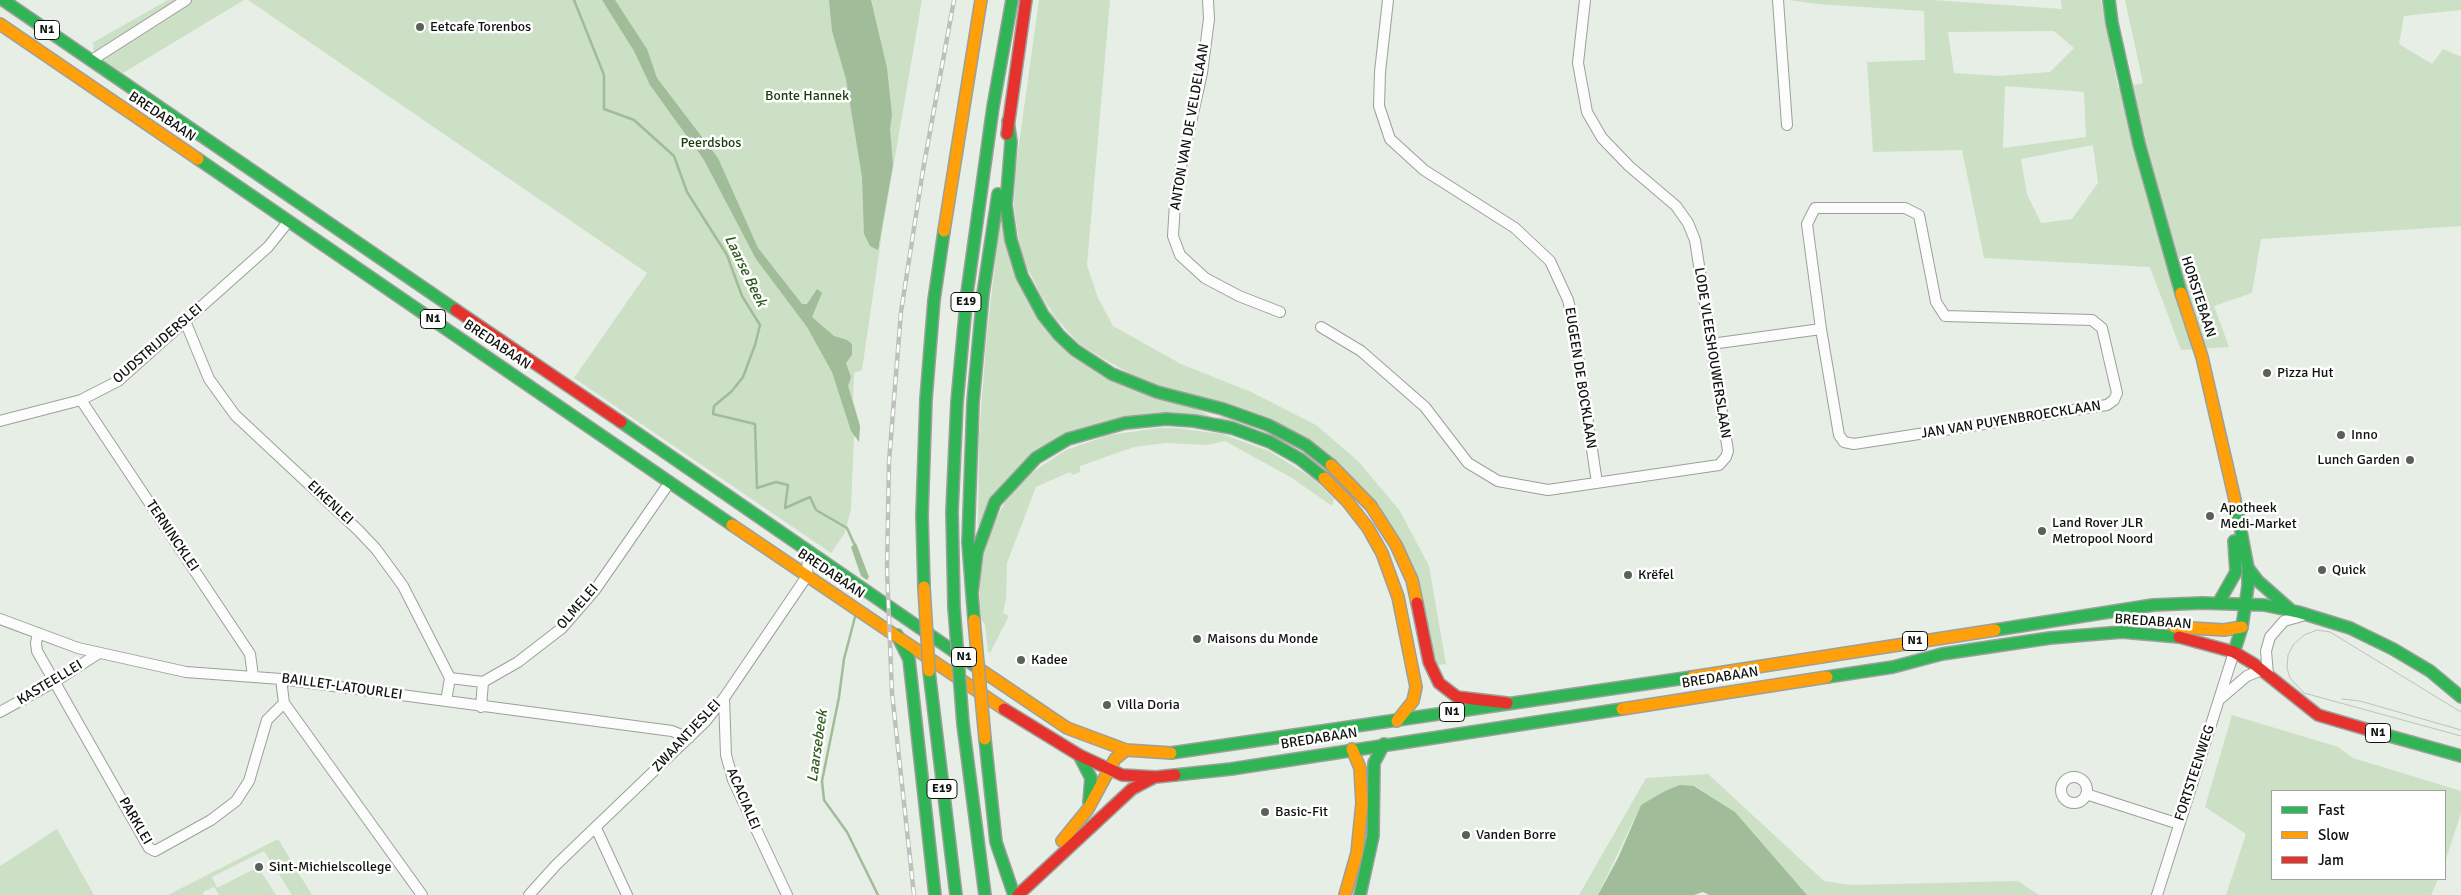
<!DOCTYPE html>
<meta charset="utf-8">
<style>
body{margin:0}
#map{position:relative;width:2461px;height:895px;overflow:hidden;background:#e7eee6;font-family:Signika,sans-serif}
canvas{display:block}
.legend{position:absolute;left:2271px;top:790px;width:175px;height:90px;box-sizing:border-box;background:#fff;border:1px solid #9fa19f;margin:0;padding:6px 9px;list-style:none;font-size:15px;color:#0f130e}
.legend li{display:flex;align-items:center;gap:10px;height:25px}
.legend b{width:25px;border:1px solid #9fa19f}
</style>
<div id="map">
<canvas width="2461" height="895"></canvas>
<ul class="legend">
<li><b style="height:6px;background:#30b455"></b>Fast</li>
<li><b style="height:6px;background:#ff9f0a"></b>Slow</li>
<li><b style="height:6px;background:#e5322d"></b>Jam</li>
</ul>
</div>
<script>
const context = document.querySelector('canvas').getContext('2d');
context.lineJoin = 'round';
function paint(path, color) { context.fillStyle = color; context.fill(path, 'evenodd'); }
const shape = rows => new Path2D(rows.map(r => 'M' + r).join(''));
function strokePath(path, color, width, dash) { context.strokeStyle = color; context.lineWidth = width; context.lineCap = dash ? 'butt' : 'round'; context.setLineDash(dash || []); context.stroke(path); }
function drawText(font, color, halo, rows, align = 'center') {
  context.font = font + ' Signika,sans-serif'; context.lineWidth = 5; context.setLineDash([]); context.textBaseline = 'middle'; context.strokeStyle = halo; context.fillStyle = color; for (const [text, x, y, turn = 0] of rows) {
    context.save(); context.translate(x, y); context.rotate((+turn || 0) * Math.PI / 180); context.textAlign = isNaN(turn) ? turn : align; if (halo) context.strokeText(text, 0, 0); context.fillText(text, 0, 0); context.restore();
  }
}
paint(shape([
 [168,0,244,0,123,73,96,55,93,48,95,46,92,43],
 [248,0,922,0,883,226,862,370,854,373,853,400,860,426,859,436,854,436,851,509,845,533,831,553,574,378,647,273],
 [1039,0,1110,0,1087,265,1098,298,1113,326,1181,364,1251,392,1316,425,1358,461,1400,511,1429,566,1446,664,1437,665,1380,506,1132,375,1080,345,1049,310,1021,256,1014,206,1015,173],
 [1788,0,1933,0,2062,9,2061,0,2101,0,2118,88,2143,83,2125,0,2461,0,2461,10,2404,16,2399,44,2432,64,2443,49,2461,57,2461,226,2261,239,2252,293,2214,306,2229,347,2181,350,2150,267,1984,258,1962,150,1873,152,1867,62,1925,60,1924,11,1818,4],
 [2054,31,2074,48,2050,72,1999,76,1954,73,1948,32],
 [2005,86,2084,92,2086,137,2003,148],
 [2093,145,2098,183,2072,219,2041,223,2027,194,2021,159],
 [1000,221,1005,237,1082,360,1226,415,1212,420,1063,438,978,526,979,435,987,333],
 [1159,428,1177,428,1222,434,1269,451,1314,479,1334,499,1332,506,1292,478,1225,441,1207,445,1166,443,1134,447,1080,466,1080,472,1073,475,1070,472,1036,487,1007,563,1006,599,1003,613,1009,616,990,653,988,652,985,624,981,620,979,586,984,555,992,527,1006,500,1028,475,1066,450,1109,435],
 [2232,715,2338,747,2353,758,2461,791,2461,813,2445,862,2445,791,2272,791,2272,879,2438,879,2431,895,2226,895,2246,834,2205,807],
 [1708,774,1824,881,1851,885,2018,881,2039,895,1807,895,1735,812,1695,786,1641,805,1598,895,1579,895,1646,778],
 [57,829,94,895,0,895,0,866],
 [278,839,312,895,292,895,264,851,212,877,217,888,258,867,276,895,219,895,214,887,203,892,204,895,168,895]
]), '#cce0c5');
paint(shape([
 [602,0,615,0,647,49,657,78,718,158,758,248,802,304,807,304,817,289,822,293,812,317,834,336,847,340,852,344,852,355,846,363,851,377,848,386,860,426,859,442,851,431,832,372,807,327,756,259,704,160,650,85,634,51],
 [829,0,871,0,887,68,892,115,890,129,893,165,878,250,870,246,864,234,862,177,846,79,832,31],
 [856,543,869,577,867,580,861,576,851,547],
 [1680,785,1694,786,1735,812,1807,895,1709,895,1703,892,1694,895,1598,895,1618,858,1641,805,1665,791]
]), '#a0bc98');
strokePath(shape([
 [574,0,604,75,604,109,634,120,674,156,687,192,727,255,742,296,760,325,755,345,743,377,732,391,714,406,713,414,755,424,757,488,776,482,788,485,785,508,810,497,816,510,847,528,855,546],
 [855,617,844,659,839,697,822,781,824,800,847,832,878,895]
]), '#a0bc98', 2.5);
const street = shape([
 [1208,0,1209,19,1202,73,1179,176,1175,203,1173,236,1180,255,1205,278,1239,296,1280,312],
 [1388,0,1380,72,1379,106,1390,139,1424,170,1515,228,1550,261,1568,300,1573,322,1597,483],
 [1778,0,1787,125],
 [92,60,186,0],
 [185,321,209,379,235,415,358,530,376,549,403,586,450,678,446,701],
 [1321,327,1361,351,1425,407,1468,463,1498,481,1548,490,1719,465,1726,457,1728,451,1695,240,1688,223,1676,206,1629,166,1602,138,1587,112,1578,63,1585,0],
 [1711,344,1821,329,1807,224,1815,208,1905,208,1919,215,1936,302,1945,316,2092,320,2102,328,2117,393,2114,400,2107,405,1854,444,1844,442,1839,435,1821,329],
 [81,400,250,654,253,676],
 [0,421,81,400,118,381,268,247,288,222],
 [0,619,78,648,186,672,281,679,672,731,689,738],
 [38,633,36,643,37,651,149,848,155,851,211,820,236,801,249,781,267,720,284,703],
 [2268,675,2266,651,2270,637,2284,621,2302,616],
 [450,678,483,682],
 [281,679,284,703,422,895],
 [483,682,518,662,562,628,595,590,665,489],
 [724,698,726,755,733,780,787,895],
 [2220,699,2247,676,2262,670],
 [481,707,483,682],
 [0,712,56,681,99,653],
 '2061 790a13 13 0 1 1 26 0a13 13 0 1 1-26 0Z',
 [2086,794,2179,824],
 [596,828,627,895],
 [529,895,556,865,705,722,724,698,807,576,808,553],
 [2157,895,2234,652]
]);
const fast = shape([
 [3,0,456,310],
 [2109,0,2112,23,2139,144,2181,293],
 [1008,121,1011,142,1006,205,1011,240,1022,276,1043,315,1059,335,1075,350,1112,374,1157,392,1223,409,1268,425,1306,445,1331,465],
 [198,159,732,525],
 [621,422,978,668],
 [2248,568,2258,581,2292,611],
 [924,587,922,515,926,399,934,300,944,231],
 [972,592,977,552,995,502,1036,458,1068,439,1125,423,1166,419,1194,421,1232,428,1270,442,1300,459,1324,478],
 [2219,602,2236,572,2234,541],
 [954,607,952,511,957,402,967,293,993,107,1012,0],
 [974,620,968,542,973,402,983,294,998,194],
 [1995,630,2153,605,2202,603,2264,605,2298,612,2350,628,2393,649,2430,671,2461,697],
 [897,635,909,659,935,895],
 [2234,652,2242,627,2248,586,2248,568,2235,500],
 [929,671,956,895],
 [1827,677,1893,667,1942,654,2050,638,2122,632,2179,637],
 [963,724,985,895],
 [2386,735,2461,756],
 [985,739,996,842,1014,895],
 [1171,753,1692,677],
 [1079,755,1091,778,1089,802],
 [1175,775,1231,769,1622,709],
 [1360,895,1373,836,1374,763,1384,744]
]);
const slow = shape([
 [0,24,198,159],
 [944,231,981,0],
 [2181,293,2202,357,2235,500],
 [1331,465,1371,506,1396,545,1412,580,1417,603],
 [1324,478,1347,501,1368,528,1382,553,1398,597,1416,687,1413,701,1397,721],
 [732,525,1004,709],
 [2174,627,2224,630,2242,627],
 [978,668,1067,728,1126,750,1171,753],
 [1692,677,1995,630],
 [1622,709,1827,677],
 [1062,841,1088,809,1115,759,1126,750],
 [1345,895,1357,853,1362,803,1360,768,1352,749]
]);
const jam = shape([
 [1007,134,1026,0],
 [456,310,621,422],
 [1417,603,1429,662,1439,683,1457,697,1507,703],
 [2179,637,2234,652,2254,664,2318,715,2386,735],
 [1004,709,1079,755,1122,775,1156,777,1175,775],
 [1018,895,1132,789,1153,778]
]);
strokePath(street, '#9ca09b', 12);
strokePath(fast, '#9ca09b', 14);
strokePath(slow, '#9ca09b', 14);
strokePath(jam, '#9ca09b', 14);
strokePath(street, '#fbfcfb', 10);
strokePath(fast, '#30b455', 11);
strokePath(slow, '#ff9f0a', 11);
strokePath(jam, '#e5322d', 11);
strokePath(shape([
 [2342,699,2360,701,2461,730],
 [2461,712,2330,632,2317,630,2304,635,2293,645,2288,655,2287,668,2290,678,2304,693,2461,736]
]), '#bec0be', 1);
const rail = shape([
 [914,895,892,693,887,570,889,462,901,312,923,170,954,0]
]);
strokePath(rail, '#bec0be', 4.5);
strokePath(rail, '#fff', 2.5, [8]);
const fastBridge = shape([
 [954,607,963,724]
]);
const slowBridge = shape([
 [924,587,929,671],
 [974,620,985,739]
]);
strokePath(fastBridge, '#9ca09b', 14, []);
strokePath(slowBridge, '#9ca09b', 14, []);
strokePath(fastBridge, '#30b455', 11);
strokePath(slowBridge, '#ff9f0a', 11);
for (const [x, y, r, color] of [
 [420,27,5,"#5b605a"],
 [2267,373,5,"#5b605a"],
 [2341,435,5,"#5b605a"],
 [2410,460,5,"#5b605a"],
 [2210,516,5,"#5b605a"],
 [2042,531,5,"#5b605a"],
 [2322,570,5,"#5b605a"],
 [1628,575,5,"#5b605a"],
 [1197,639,5,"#5b605a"],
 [1021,660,5,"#5b605a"],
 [1107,705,5,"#5b605a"],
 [1265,812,5,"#5b605a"],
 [1466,835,5,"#5b605a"],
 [259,867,5,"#5b605a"]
]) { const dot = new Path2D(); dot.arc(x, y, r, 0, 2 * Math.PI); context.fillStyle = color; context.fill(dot); strokePath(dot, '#fff', 2); }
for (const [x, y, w] of [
 [47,30,25],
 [966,302,30],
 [433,319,25],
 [1915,641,25],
 [964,657,25],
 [1452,712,25],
 [2378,733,25],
 [942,789,30]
]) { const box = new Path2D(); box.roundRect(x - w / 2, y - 9.5, w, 19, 4); context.fillStyle = '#fff'; context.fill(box); strokePath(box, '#0f130e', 1); }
drawText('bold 12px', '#0f130e', null, [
 ["N1",47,30],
 ["E19",966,302],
 ["N1",433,319],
 ["N1",1915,641],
 ["N1",964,657],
 ["N1",1452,712],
 ["N1",2378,733],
 ["E19",942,789]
]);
drawText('14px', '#0f130e', '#fff', [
 ["Eetcafe Torenbos",430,27],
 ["Pizza Hut",2277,373],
 ["Inno",2351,435],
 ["Lunch Garden",2400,460,"right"],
 ["Apotheek",2220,508],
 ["Medi-Market",2220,524],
 ["Land Rover JLR",2052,523],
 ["Metropool Noord",2052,539],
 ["Quick",2332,570],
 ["Krëfel",1638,575],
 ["Maisons du Monde",1207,639],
 ["Kadee",1031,660],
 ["Villa Doria",1117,705],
 ["Basic-Fit",1275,812],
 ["Vanden Borre",1476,835],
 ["Sint-Michielscollege",269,867]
], 'left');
drawText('14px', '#1a3d0b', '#fff', [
 ["Bonte Hannek",807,96],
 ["Peerdsbos",711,143]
]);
drawText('14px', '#0f130e', '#fff', [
 ["BREDABAAN",162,117,34],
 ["ANTON VAN DE VELDELAAN",1190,127,-80],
 ["HORSTEBAAN",2198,297,72],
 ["OUDSTRIJDERSLEI",158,344,-41],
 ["BREDABAAN",497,345,34],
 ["LODE VLEESHOUWERSLAAN",1712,353,81],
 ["EUGEEN DE BOCKLAAN",1580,378,81],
 ["JAN VAN PUYENBROECKLAAN",2011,420,-9],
 ["EIKENLEI",330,503,43],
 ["TERNINCKLEI",172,536,56],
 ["BREDABAAN",831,574,34],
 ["OLMELEI",578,607,-49],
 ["BREDABAAN",2153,622,4],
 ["BREDABAAN",1720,678,-9],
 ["KASTEELLEI",50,683,-31],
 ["BAILLET-LATOURLEI",342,687,8],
 ["ZWAANTJESLEI",687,736,-47],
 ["BREDABAAN",1319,739,-9],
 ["FORTSTEENWEG",2195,773,-72],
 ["ACACIALEI",743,799,67],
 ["PARKLEI",135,821,60]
]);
drawText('italic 15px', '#2f5d1d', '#fff', [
 ["Laarse Beek",745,271,64],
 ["Laarsebeek",818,746,-82]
]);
</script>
